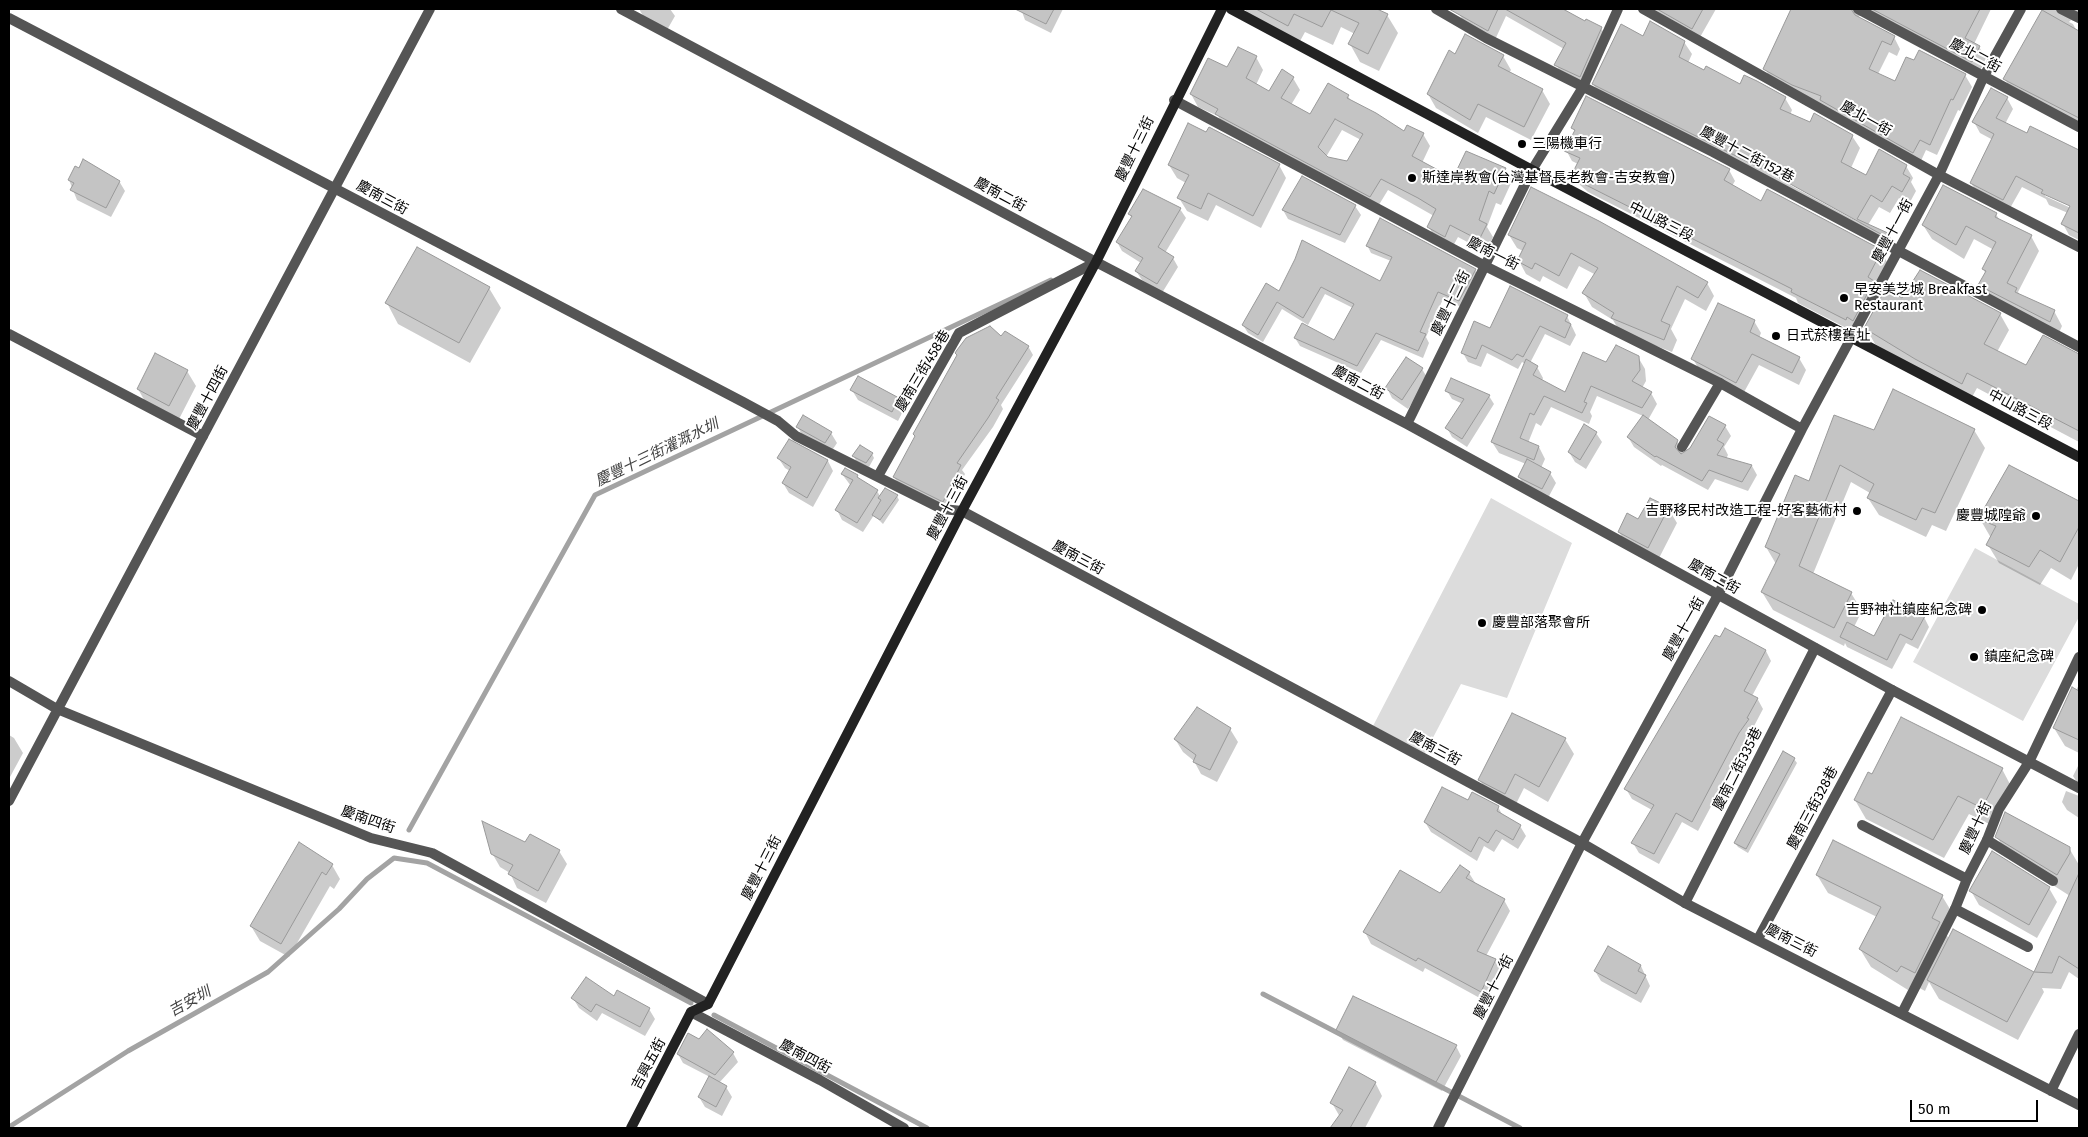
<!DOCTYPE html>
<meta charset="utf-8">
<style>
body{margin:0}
#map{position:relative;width:2088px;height:1137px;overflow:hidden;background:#fff;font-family:"Fira Sans",sans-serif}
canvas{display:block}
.frame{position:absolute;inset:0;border:10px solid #000;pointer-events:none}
.scale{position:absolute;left:1910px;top:1100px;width:128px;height:22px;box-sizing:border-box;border:2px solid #000;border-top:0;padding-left:6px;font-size:15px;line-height:18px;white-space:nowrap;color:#000;-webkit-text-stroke:4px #fff;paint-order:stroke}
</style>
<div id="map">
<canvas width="2088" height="1137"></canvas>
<div class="frame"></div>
<div class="scale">50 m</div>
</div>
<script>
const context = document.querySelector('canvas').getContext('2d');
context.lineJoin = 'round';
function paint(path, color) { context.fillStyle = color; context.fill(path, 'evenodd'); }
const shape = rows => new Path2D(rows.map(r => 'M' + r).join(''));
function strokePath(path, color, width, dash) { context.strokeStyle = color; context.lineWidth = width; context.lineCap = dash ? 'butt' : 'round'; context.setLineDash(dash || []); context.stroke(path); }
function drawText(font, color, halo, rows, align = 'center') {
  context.font = font + ' "Fira Sans","Noto Sans TC",sans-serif'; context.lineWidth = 4; context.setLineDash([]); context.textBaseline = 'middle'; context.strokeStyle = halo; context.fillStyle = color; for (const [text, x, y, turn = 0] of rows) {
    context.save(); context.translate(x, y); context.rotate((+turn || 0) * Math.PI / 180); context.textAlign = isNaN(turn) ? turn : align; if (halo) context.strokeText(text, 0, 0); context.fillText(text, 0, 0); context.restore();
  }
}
paint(shape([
 [1491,498,1572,543,1507,698,1461,684,1425,753,1373,726],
 [1975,548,2079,604,2079,617,2023,721,1913,662]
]), '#dcdcdc');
paint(shape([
 [639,9,670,9,675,16,667,30,645,19],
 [1021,9,1063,9,1051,33,1025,20],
 [1245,9,1374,9,1387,15,1398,33,1379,71,1360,62,1350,44,1355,34,1341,27,1333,45,1305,32,1299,43,1250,18],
 [1461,9,1560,9,1585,23,1601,28,1608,40,1586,88,1562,76,1556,64,1564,49,1506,16,1494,42,1466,25,1459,14],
 [1644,9,1716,9,1699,39],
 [1789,9,1991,9,1974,44,1979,47,1986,58,1979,73,1861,14,1858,18,1894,37,1900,49,1897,56,1889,52,1878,74,1896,82,1965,75,1972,87,1960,111,1958,110,1937,155,1926,150,1920,163,1771,80,1765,68,1791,12],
 [2044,9,2079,9,2079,23,2071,20,2069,22,2073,24,2079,35,2079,130,2015,97,2005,79],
 [1643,37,1684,42,1692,54,1688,63,1740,86,1785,98,1792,110,1790,115,1811,124,1852,136,1860,148,1851,168,1866,177,1906,166,1913,178,1911,182,1916,191,1909,204,1899,198,1890,213,1879,207,1868,225,1889,234,1896,247,1601,96,1593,84],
 [1769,171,1860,221,1860,223,1768,173],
 [1456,55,1503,56,1511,70,1509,73,1542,90,1550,104,1531,140,1486,117,1478,133,1436,108,1428,94],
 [1256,57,1263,70,1256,85,1269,93,1293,78,1300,90,1291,105,1311,116,1348,96,1351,101,1404,133,1423,134,1430,146,1422,163,1453,180,1505,169,1512,181,1501,205,1496,203,1487,227,1493,237,1486,252,1458,237,1452,248,1436,240,1429,227,1434,216,1388,190,1377,208,1224,127,1218,116,1198,107,1191,94,1228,69],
 [1342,130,1361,140,1348,162,1326,157],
 [2007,98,2013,109,2005,124,2027,135,2031,128,2079,153,2079,240,2069,235,2063,224,2068,213,2049,205,2046,199,2022,187,2009,210,1978,194,1971,183,1993,140,1980,133,1974,122],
 [2045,194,2076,208,2075,210,2045,196],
 [1573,128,1729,170,1735,181,1732,186,1762,202,1881,251,1887,262,1852,331,1798,303,1796,298,1588,192,1580,185,1573,174,1578,164,1572,161,1566,150,1575,132],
 [1169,165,1279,165,1286,178,1261,228,1216,205,1208,221,1187,211,1179,198,1186,183,1177,178],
 [79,170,119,181,125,191,111,217,77,200,69,180],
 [1143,191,1180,209,1186,218,1165,253,1173,258,1178,267,1162,293,1142,280,1136,271,1141,263,1122,251,1117,242,1132,218,1129,214],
 [1355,206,1361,215,1345,243,1288,219,1283,210],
 [1996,214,2000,221,2031,236,2039,251,2018,292,2020,295,2054,311,2062,326,2058,335,1988,300,1980,285,1986,274,1983,269,1994,250,1974,239,1964,259,1932,239,1923,225],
 [1509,235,1707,283,1714,296,1706,311,1685,299,1671,329,1677,340,1672,352,1620,332,1613,320,1592,307,1584,293,1596,275,1579,266,1567,289,1543,276,1540,282,1526,274,1519,261,1523,251,1517,248],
 [1367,245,1475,270,1479,278,1464,308,1443,299,1426,337,1429,343,1423,358,1381,340,1361,373,1300,346,1295,338,1335,342,1353,308,1325,294,1308,325,1282,309,1263,342,1248,333,1243,325,1280,293,1296,259,1381,283,1391,261,1371,253],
 [489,288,501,308,470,363,398,324,387,303],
 [1902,300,2000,314,2009,330,1997,352,2027,367,2079,354,2079,442,1977,388,1971,399,1875,344,1866,328],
 [1567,316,1576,335,1570,346,1545,334,1530,363,1537,367,1543,378,1542,381,1566,394,1607,363,1638,357,1645,369,1646,381,1642,388,1651,393,1657,404,1648,420,1677,441,1683,451,1682,454,1686,454,1710,418,1725,426,1731,436,1724,447,1728,455,1726,459,1752,466,1757,475,1748,491,1715,479,1708,490,1662,465,1661,466,1634,447,1628,437,1643,416,1597,396,1590,412,1592,416,1589,424,1551,407,1541,426,1536,423,1528,443,1539,447,1545,459,1541,468,1550,473,1556,483,1548,498,1525,487,1519,477,1526,464,1499,453,1492,442,1525,364,1522,362,1518,369,1487,353,1481,367,1468,362,1463,353,1491,330],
 [1754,321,1761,333,1759,338,1799,358,1806,370,1799,385,1759,365,1743,394,1700,371,1693,359],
 [1001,338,1028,346,1033,355,1001,405,1003,409,993,427,962,470,965,474,948,509,899,485,894,477,916,438,914,434],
 [1422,369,1428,379,1408,409,1392,398,1387,388],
 [187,371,196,386,178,421,147,405,138,389],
 [852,390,898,399,904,409,898,421,858,400],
 [1894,390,1974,430,1985,448,1946,531,1932,525,1926,537,1879,515,1868,498,1870,493,1851,482,1813,574,1851,593,1862,611,1854,627,1875,637,1924,617,1929,627,1918,649,1906,643,1892,669,1847,647,1845,643,1844,646,1773,610,1762,592,1776,564,1766,547,1809,482,1875,432],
 [1447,391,1489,396,1494,404,1467,447,1452,437,1447,428,1463,404,1452,399],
 [798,427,831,433,837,443,831,452,803,437],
 [1596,433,1602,442,1586,469,1575,462,1569,452],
 [790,441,828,461,833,471,813,507,789,493,783,483,790,471,785,468,779,459],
 [872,454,874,458,869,467,856,461,854,456],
 [2009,467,2079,502,2079,564,2071,580,2051,568,2040,585,1999,563,1988,545,1991,538,1980,519],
 [842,474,857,476,860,480,877,491,880,496,897,496,899,500,883,524,874,515,863,532,842,520,837,510,851,486],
 [1668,508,1677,523,1657,562,1628,547,1619,532],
 [1725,629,1766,651,1771,661,1752,696,1757,698,1763,709,1753,728,1754,730,1744,744,1698,831,1682,822,1659,864,1639,853,1633,843,1652,810,1632,799,1626,789],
 [2079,685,2079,753,2065,746,2054,728],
 [1230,729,1238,742,1217,782,1201,774,1194,761,1183,752,1175,739],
 [9,735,14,738,23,753,10,777],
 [1565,739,1574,754,1548,802,1524,788,1514,808,1488,795,1480,780],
 [1794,759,1797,763,1748,853,1738,847,1735,843],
 [2079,764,2079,785,2073,776],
 [2002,769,2012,788,1993,826,1969,814,1944,858,1866,819,1855,800,1872,776],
 [2066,791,2079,796,2079,818,2067,810,2062,802],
 [1468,802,1498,807,1503,816,1520,826,1526,836,1518,849,1502,839,1494,852,1484,846,1477,861,1431,832,1425,822],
 [1997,837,2069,848,2079,865,2079,979,2069,972,2061,989,2042,988,2044,992,2018,1040,1939,999,1929,982,1925,991,1912,984,1908,990,1871,967,1860,949,1877,917,1828,893,1817,875,1942,896,1953,914,1944,931,1949,939,1953,930,2034,973,2070,896,2009,857],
 [299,844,332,865,340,879,334,889,330,886,289,957,260,941,251,926],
 [526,844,559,851,567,864,546,903,517,888,510,873,500,867,492,853],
 [1469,873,1476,884,1504,900,1510,911,1486,956,1495,960,1501,972,1487,1002,1425,968,1423,972,1371,944,1365,932,1441,894],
 [2049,888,2057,902,2037,938,1979,905,1971,891],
 [1641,966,1650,986,1641,1003,1601,981,1595,971],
 [573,998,614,998,649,1009,655,1019,645,1036,602,1013,597,1021,579,1008],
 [1337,1030,1456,1046,1461,1056,1442,1091,1343,1040],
 [733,1053,738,1062,719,1083,726,1087,732,1097,722,1116,705,1107,699,1097,710,1077,683,1063,678,1054],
 [1375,1082,1382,1096,1365,1128,1332,1128,1340,1117,1332,1103]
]), '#0003');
strokePath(shape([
 [409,830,595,495,1051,280],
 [1263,994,1520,1128],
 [714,1015,927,1128],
 [9,1127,128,1051,268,972,339,909,367,879,394,858,427,863,691,1003]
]), '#a3a3a3', 5);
const building = shape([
 [1015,9,1054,9,1046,24,1015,9],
 [1256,9,1377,9,1388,14,1368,54,1348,44,1359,23,1331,10,1322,27,1294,14,1288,26,1256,9],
 [1449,9,1498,9,1488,31,1449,9],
 [1505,9,1563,9,1585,21,1586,19,1602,27,1580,77,1554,65,1566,43,1505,9],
 [1657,9,1703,9,1692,29,1657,9],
 [1791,9,1851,9,1855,15,1895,36,1891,45,1882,41,1869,69,1895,81,1906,57,1914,60,1919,50,1966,74,1953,100,1951,99,1930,145,1920,140,1913,153,1820,100,1821,96,1792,85,1763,69,1791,9],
 [1872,9,1980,9,1965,38,1980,46,1972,62,1872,9],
 [2042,10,2079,31,2079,118,2003,79,2042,10],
 [1650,21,1685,41,1679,57,1704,70,1706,66,1740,84,1744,75,1757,81,1786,97,1780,109,1810,122,1814,113,1853,135,1841,162,1866,175,1879,149,1907,165,1903,174,1910,178,1902,192,1892,186,1882,202,1871,195,1857,219,1890,234,1888,238,1774,175,1592,84,1621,24,1643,36,1650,21],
 [1465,34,1504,55,1498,66,1543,89,1524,127,1478,104,1470,120,1427,94,1449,50,1455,54,1465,34],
 [1238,47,1257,56,1246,78,1269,91,1282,69,1294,77,1281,98,1310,114,1328,83,1349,95,1347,98,1376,113,1404,131,1407,125,1424,133,1412,156,1453,178,1466,151,1506,168,1494,194,1489,191,1479,220,1487,224,1479,240,1450,225,1445,237,1427,227,1436,209,1418,198,1381,179,1370,197,1215,114,1218,109,1190,94,1208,58,1227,67,1238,47],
 [1335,119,1363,134,1347,161,1328,157,1318,147,1335,119],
 [1991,88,2008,97,1996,118,2027,133,2030,126,2079,150,2079,233,2061,224,2070,206,2041,193,2043,190,2016,176,2003,200,1970,183,1994,134,1972,122,1991,88],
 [1586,96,1730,169,1724,180,1761,201,1767,189,1882,250,1868,277,1874,281,1853,321,1847,317,1846,320,1791,292,1792,289,1580,182,1582,179,1572,174,1580,158,1564,151,1575,130,1571,128,1586,96],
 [1188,123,1206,132,1209,127,1280,164,1253,216,1208,193,1201,209,1177,198,1189,175,1168,165,1188,123],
 [83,159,120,181,106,208,70,190,74,183,68,180,75,166,79,168,83,159],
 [1302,176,1356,205,1340,235,1282,210,1302,176],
 [1943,185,1997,213,1995,217,2032,235,2007,283,2017,288,2015,292,2055,310,2050,322,1978,285,1986,271,1982,269,1996,242,1966,226,1956,245,1922,225,1943,185],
 [1531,187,1599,221,1708,282,1698,298,1677,286,1661,321,1670,325,1664,340,1611,318,1614,313,1582,293,1598,268,1571,253,1559,276,1535,263,1532,269,1517,261,1526,243,1508,235,1531,187],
 [1143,189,1181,208,1158,247,1174,257,1157,284,1135,271,1143,258,1116,242,1132,216,1128,214,1143,189],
 [1380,218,1476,269,1459,301,1438,292,1420,332,1426,334,1418,351,1376,333,1357,366,1294,338,1302,323,1334,340,1354,304,1321,287,1303,318,1277,302,1258,335,1242,325,1266,283,1279,291,1295,259,1302,240,1380,281,1392,257,1366,246,1380,218],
 [417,247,490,287,459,343,385,303,417,247],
 [1920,270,2001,313,1984,344,2026,365,2043,335,2079,354,2079,431,1967,373,1962,384,1915,359,1864,328,1886,288,1902,298,1920,270],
 [1510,286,1568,315,1565,321,1571,324,1565,338,1540,326,1523,357,1517,354,1512,360,1482,345,1476,359,1461,353,1474,321,1490,328,1510,286],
 [1718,303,1755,320,1750,332,1800,357,1792,373,1752,354,1736,383,1691,359,1718,303],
 [990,326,1001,336,1005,331,1029,346,996,398,999,400,988,418,957,463,961,465,943,502,893,477,915,436,913,434,957,355,955,353,957,350,966,338,990,326],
 [1616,345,1639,356,1640,370,1632,381,1652,392,1642,408,1591,386,1584,402,1587,403,1582,413,1544,396,1534,415,1530,413,1520,438,1539,446,1534,460,1491,442,1526,359,1538,366,1533,375,1565,392,1583,352,1606,362,1616,345],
 [155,353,188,370,169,406,137,389,155,353],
 [1406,357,1423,368,1402,400,1385,388,1406,357],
 [858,376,899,398,892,412,850,390,858,376],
 [1451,378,1490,395,1462,439,1445,428,1464,399,1445,391,1451,378],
 [1893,389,1975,429,1935,513,1922,508,1916,520,1867,498,1874,484,1840,465,1799,566,1852,592,1834,628,1761,592,1780,554,1765,547,1795,475,1809,481,1834,415,1874,430,1893,389],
 [803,415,832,432,825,443,796,427,803,415],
 [1643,415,1678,440,1675,447,1681,454,1690,448,1709,416,1726,425,1717,440,1724,444,1717,455,1752,465,1742,482,1709,470,1702,481,1656,456,1655,457,1627,437,1643,415],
 [1584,424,1597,432,1580,460,1568,452,1584,424],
 [789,439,828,460,807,498,782,483,791,467,777,458,789,439],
 [860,445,873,453,866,463,852,456,860,445],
 [1527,459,1551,472,1542,489,1518,477,1527,459],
 [2009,465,2079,501,2079,527,2060,562,2040,550,2029,567,1986,545,1996,526,1978,519,2009,465],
 [845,468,858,475,857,477,878,490,857,523,835,510,853,480,841,474,845,468],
 [885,488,898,495,880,520,872,515,881,500,878,498,885,488],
 [1650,498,1669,507,1648,548,1618,532,1627,513,1638,519,1650,498],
 [1893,600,1925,616,1912,640,1900,634,1887,660,1840,637,1847,622,1874,636,1893,600],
 [1725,628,1766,650,1744,691,1758,698,1747,718,1749,719,1739,733,1692,822,1676,813,1654,854,1631,843,1654,805,1624,789,1715,635,1720,637,1725,628],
 [2072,687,2079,691,2079,740,2053,728,2072,687],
 [1197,707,1231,728,1210,770,1193,762,1196,755,1174,739,1197,707],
 [1512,713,1566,738,1539,787,1515,774,1505,794,1478,780,1512,713],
 [1901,717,2003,768,1982,808,1958,796,1933,840,1854,800,1868,772,1872,774,1901,717],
 [1783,751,1795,758,1746,849,1734,843,1783,751],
 [1442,787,1468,800,1472,792,1499,806,1497,811,1521,825,1513,840,1496,830,1488,843,1479,837,1471,852,1424,822,1442,787],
 [2005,812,2070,847,2070,853,2057,875,1995,837,2005,812],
 [482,821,525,842,530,834,560,850,538,891,508,874,513,865,491,854,482,821],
 [1833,840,1943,895,1932,918,1940,922,1915,973,1901,966,1897,972,1859,949,1881,907,1816,875,1833,840],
 [299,842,333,864,326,875,322,872,281,944,250,926,299,842],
 [1992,851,2050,887,2029,925,1969,891,1992,851],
 [1460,865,1470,872,1466,878,1505,899,1477,951,1496,959,1481,992,1418,958,1416,961,1363,932,1400,870,1440,893,1460,865],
 [2079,873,2079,969,2059,956,2052,973,2034,972,2079,873],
 [1953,929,2034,972,2007,1022,1927,980,1953,929],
 [1608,946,1641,965,1638,971,1646,975,1636,994,1594,971,1608,946],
 [586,977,614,996,617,990,650,1008,640,1027,596,1004,591,1012,571,998,586,977],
 [1353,996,1457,1045,1436,1082,1336,1030,1353,996],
 [707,1029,734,1052,715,1075,677,1054,688,1033,699,1039,707,1029],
 [1349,1067,1376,1082,1350,1128,1330,1128,1343,1110,1330,1103,1349,1067],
 [709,1076,727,1086,716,1107,698,1097,709,1076]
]);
paint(building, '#c4c4c4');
strokePath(building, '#999', 1);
strokePath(shape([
 [1436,9,1486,38,1713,152,2079,347],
 [9,334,203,436],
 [1682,447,1720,383],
 [878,476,959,333,1096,262],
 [1862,825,1967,879],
 [1987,840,2053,881],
 [1685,903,1815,648],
 [1955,909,2028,947],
 [1758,939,1892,690]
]), '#555', 10);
strokePath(shape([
 [621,9,1096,262,1407,424,1892,690,2079,788],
 [1643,9,1939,175,2079,247],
 [1858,9,2079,127],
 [2061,9,2079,18],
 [9,18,743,402,778,421,796,436,942,509,962,511,1582,843,1685,903,2079,1105],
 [1174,100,1485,266,1720,383,1802,429],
 [1407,424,1532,170,1583,87,1618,9],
 [9,681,57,709,371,838,432,853,708,1004],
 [9,801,430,9],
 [691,1012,820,1080,904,1128],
 [1902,1013,1955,909,1967,879,1987,840,1999,809,2029,762,2079,657],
 [2051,1091,2079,1034],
 [1438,1128,1582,843,1718,595,1802,429,1939,175,1984,76,2021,9]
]), '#555', 10);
strokePath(shape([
 [1231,9,1532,170,2079,457],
 [631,1128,691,1012,708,1004,962,511,1096,262,1222,9]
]), '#222', 10);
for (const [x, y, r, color] of [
 [1522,144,5,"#000"],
 [1412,178,5,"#000"],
 [1844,298,5,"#000"],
 [1776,336,5,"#000"],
 [1857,511,5,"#000"],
 [2036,516,5,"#000"],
 [1982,610,5,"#000"],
 [1482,623,5,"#000"],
 [1974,657,5,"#000"]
]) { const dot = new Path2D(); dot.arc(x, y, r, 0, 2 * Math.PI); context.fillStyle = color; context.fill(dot); strokePath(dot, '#fff', 2); }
drawText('14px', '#000', '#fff', [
 ["慶北二街",1975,56,28],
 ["慶北一街",1866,119,29],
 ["慶豐十三街",1135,149,-64],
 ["慶豐十二街152巷",1747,155,28],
 ["慶南二街",1000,195,28],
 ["慶南三街",382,198,28],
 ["中山路三段",1661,222,27],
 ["慶豐十一街",1893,231,-62],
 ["慶南一街",1493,254,27],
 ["慶豐十二街",1451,303,-64],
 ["慶南三街458巷",923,371,-59],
 ["慶南二街",1358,383,28],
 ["慶豐十四街",208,398,-62],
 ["中山路三段",2020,410,28],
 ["慶豐十三街",948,508,-62],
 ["慶南三街",1078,558,28],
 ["慶南二街",1714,577,29],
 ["慶豐十一街",1684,629,-61],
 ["慶南三街",1435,749,28],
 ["慶南二街335巷",1738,769,-63],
 ["慶南三街328巷",1813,808,-62],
 ["慶南四街",368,820,19],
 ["慶豐十街",1976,828,-65],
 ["慶豐十三街",762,868,-63],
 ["慶南三街",1791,941,27],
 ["慶豐十一街",1494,987,-63],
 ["慶南四街",805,1057,28],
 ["吉興五街",649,1064,-62]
]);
drawText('14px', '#000', '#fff', [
 ["三陽機車行",1532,144],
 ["斯達岸教會(台灣基督長老教會-吉安教會)",1422,178],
 ["早安美芝城 Breakfast",1854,290],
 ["Restaurant",1854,306],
 ["日式菸樓舊址",1786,336],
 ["吉野移民村改造工程-好客藝術村",1847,511,"right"],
 ["慶豐城隍爺",2026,516,"right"],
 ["吉野神社鎮座紀念碑",1972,610,"right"],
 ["慶豐部落聚會所",1492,623],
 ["鎮座紀念碑",1984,657]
], 'left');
drawText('italic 15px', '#444', '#fff', [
 ["慶豐十三街灌溉水圳",657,453,-26],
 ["吉安圳",190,1002,-29]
]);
</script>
